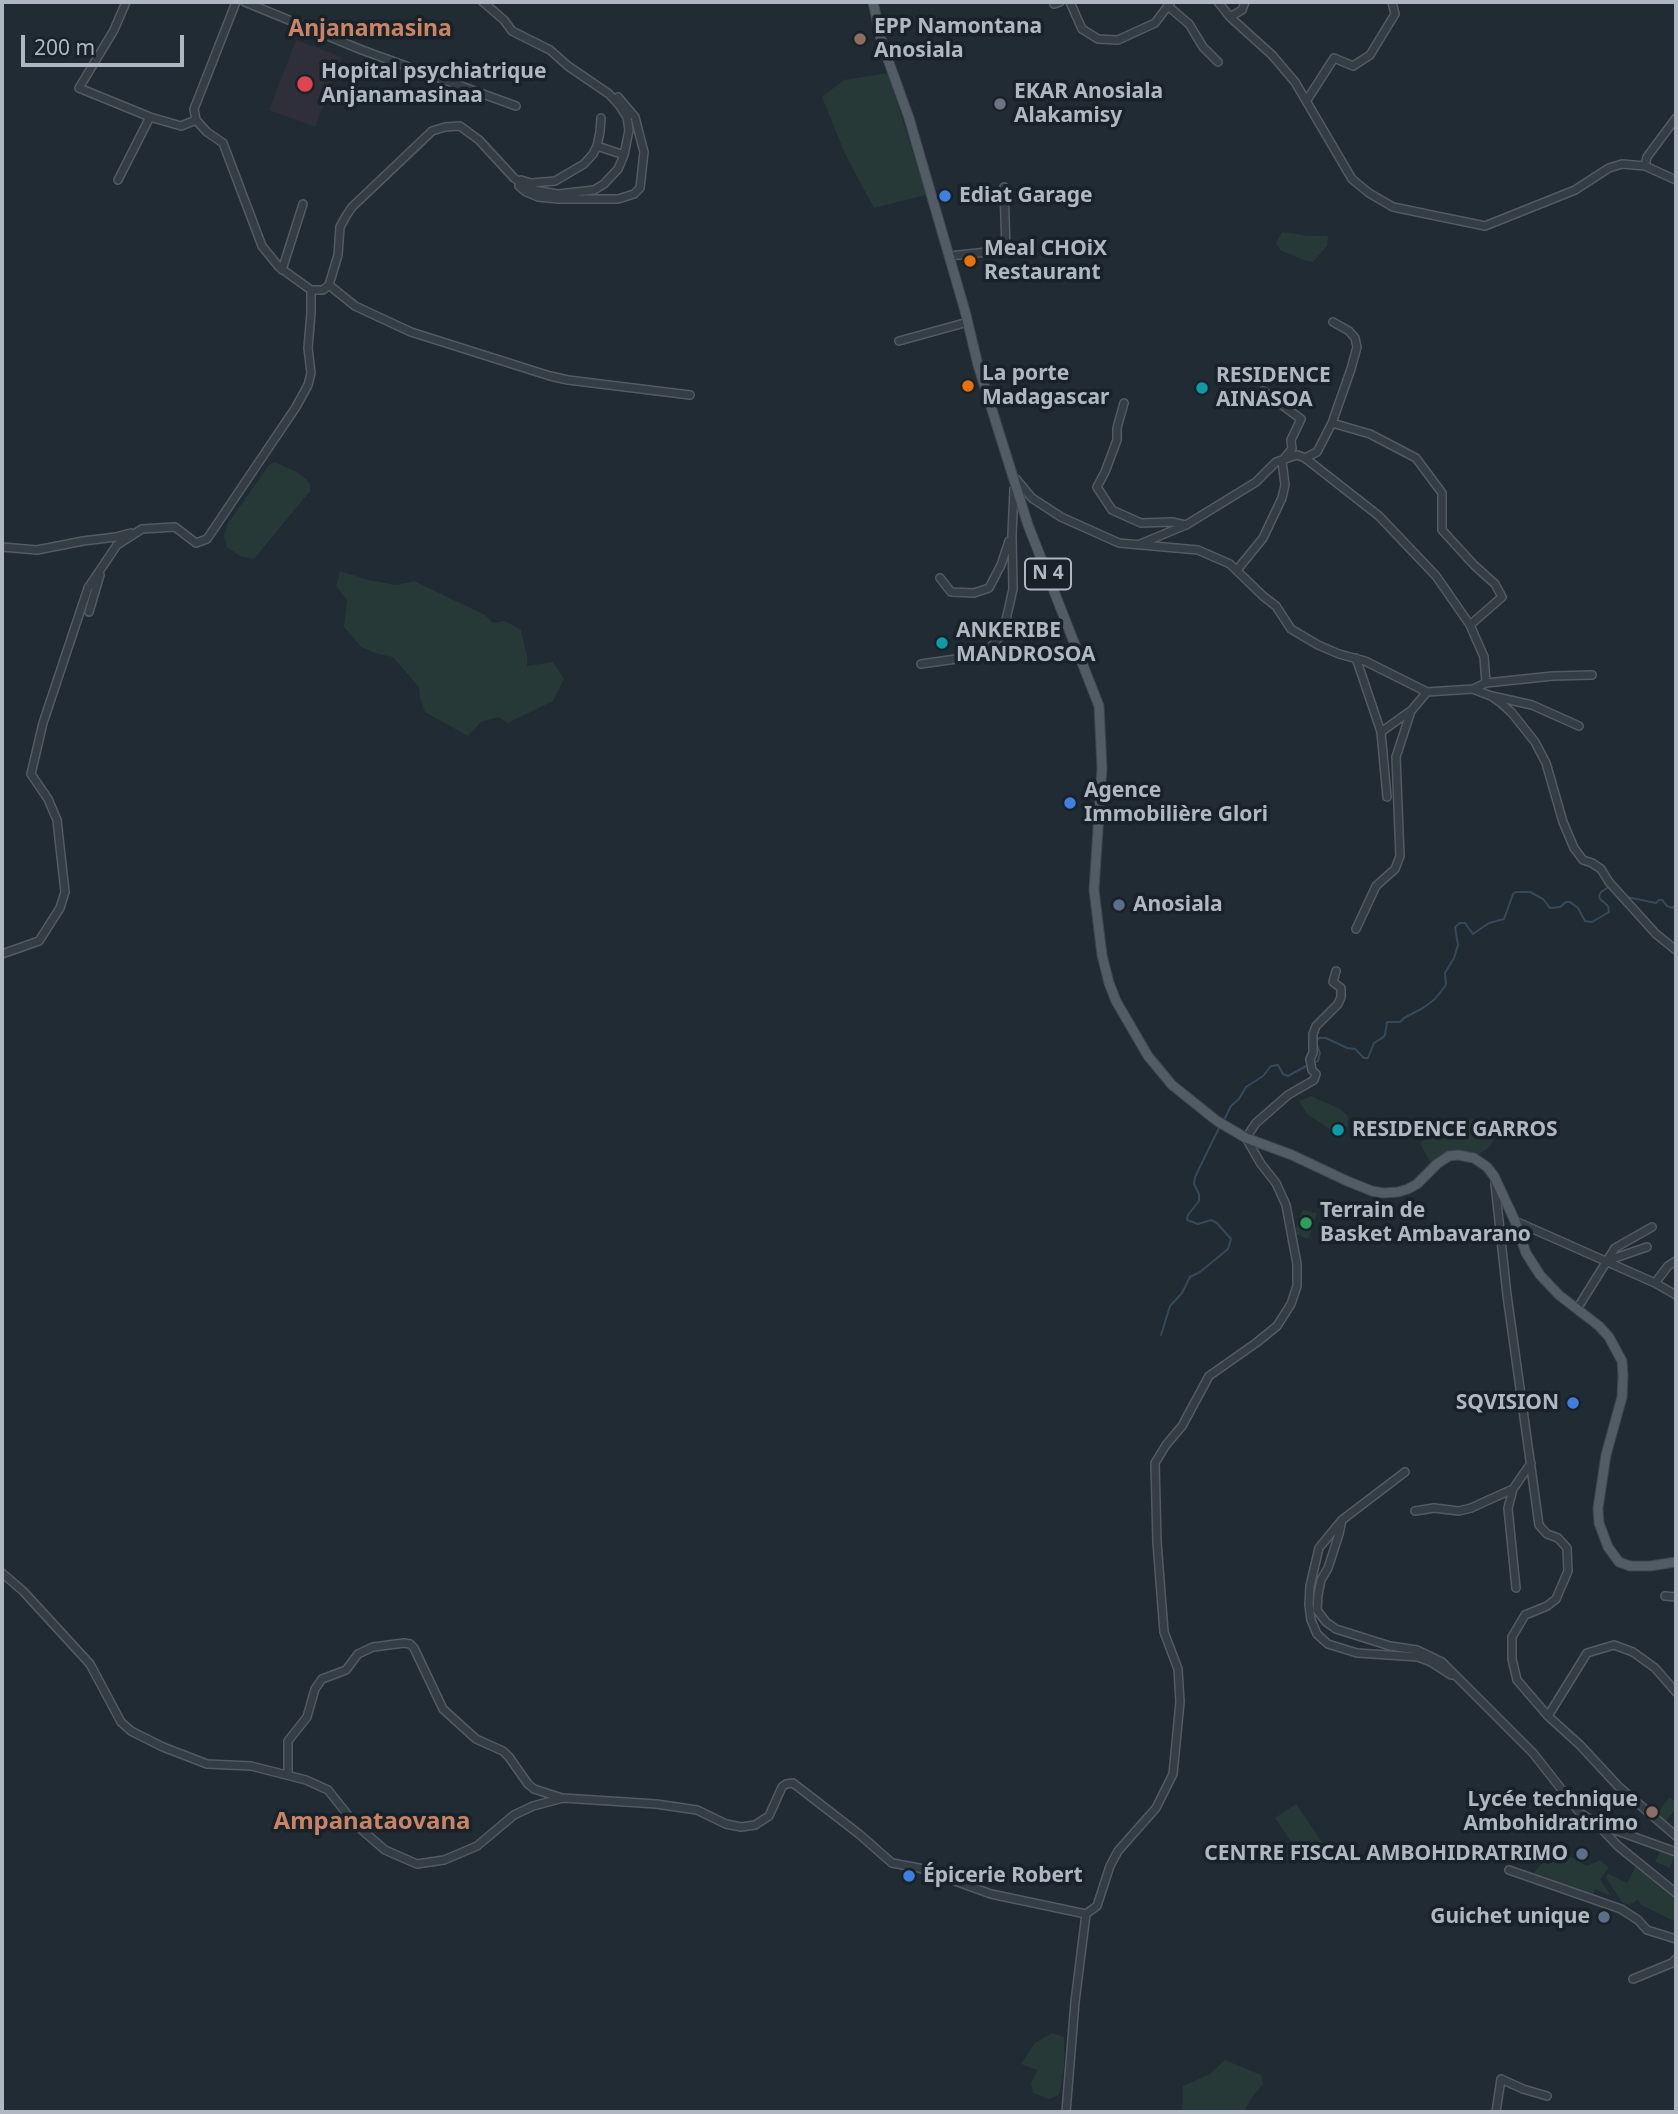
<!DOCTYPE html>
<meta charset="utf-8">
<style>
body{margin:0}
#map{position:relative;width:1678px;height:2114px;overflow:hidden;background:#212b34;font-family:"Noto Sans",sans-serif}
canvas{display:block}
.frame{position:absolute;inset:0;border:4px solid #afb8c2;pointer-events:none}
.scale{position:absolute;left:21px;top:35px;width:163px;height:32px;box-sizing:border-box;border:4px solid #afb8c2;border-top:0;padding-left:9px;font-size:21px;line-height:24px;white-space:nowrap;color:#afb8c2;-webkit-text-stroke:5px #1a2229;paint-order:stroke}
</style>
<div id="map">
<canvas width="1678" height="2114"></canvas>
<div class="frame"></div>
<div class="scale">200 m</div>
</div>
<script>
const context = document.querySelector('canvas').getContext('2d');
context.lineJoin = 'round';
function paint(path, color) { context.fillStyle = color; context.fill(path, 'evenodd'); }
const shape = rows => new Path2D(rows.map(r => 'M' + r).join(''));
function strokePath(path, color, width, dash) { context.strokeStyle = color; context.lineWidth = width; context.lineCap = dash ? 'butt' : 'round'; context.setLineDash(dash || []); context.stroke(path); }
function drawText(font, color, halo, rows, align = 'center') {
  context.font = font + ' "Noto Sans",sans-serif'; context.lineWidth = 7; context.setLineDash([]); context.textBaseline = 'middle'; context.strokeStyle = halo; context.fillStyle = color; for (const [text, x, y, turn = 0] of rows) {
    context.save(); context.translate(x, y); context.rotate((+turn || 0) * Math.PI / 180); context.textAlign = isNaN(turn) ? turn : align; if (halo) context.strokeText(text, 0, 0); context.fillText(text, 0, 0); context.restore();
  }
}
paint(shape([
 [296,40,342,57,315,127,269,110]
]), '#2f2f3a');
paint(shape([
 [888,73,926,195,874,208,846,156,822,97,844,80],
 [1282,232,1308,236,1328,236,1327,246,1313,262,1301,259,1280,250,1276,243],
 [274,462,295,471,306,479,310,484,310,491,254,559,240,556,227,547,224,536,227,525,268,466],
 [340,571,368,580,397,585,414,581,485,615,493,623,505,621,521,630,527,656,527,666,553,662,564,679,553,701,508,723,498,717,481,722,468,736,425,712,420,698,419,687,393,657,378,654,361,647,344,627,347,600,336,586],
 [1311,1096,1340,1109,1348,1116,1348,1127,1331,1130,1307,1114,1299,1101],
 [1481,1119,1497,1135,1489,1147,1474,1158,1465,1155,1432,1166,1420,1143,1450,1121],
 [1303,1210,1317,1213,1308,1239,1294,1233],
 [1670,1797,1676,1802,1676,1808,1666,1821,1657,1813],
 [1296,1804,1322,1842,1301,1856,1275,1818],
 [1660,1851,1674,1857,1670,1868,1655,1862],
 [1551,1852,1560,1860,1571,1857,1587,1866,1600,1860,1609,1867,1600,1879,1611,1896,1595,1889,1592,1897,1533,1874],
 [1637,1864,1666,1886,1676,1898,1676,1922,1641,1905,1638,1900,1629,1905,1622,1902,1606,1878,1607,1874,1609,1874,1627,1883],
 [1052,2033,1064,2037,1064,2067,1059,2095,1049,2099,1033,2093,1031,2084,1037,2070,1021,2064,1035,2043],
 [1225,2060,1261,2075,1263,2084,1250,2100,1244,2112,1182,2112,1183,2086,1210,2074]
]), '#263937');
strokePath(shape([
 [1627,897,1656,903,1659,900,1662,900,1667,906,1673,908,1676,904],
 [1315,1062,1318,1061,1320,1053,1316,1042,1319,1038,1326,1038,1347,1048,1355,1049,1364,1058,1368,1058,1374,1043,1382,1038,1385,1035,1387,1022,1400,1022,1404,1018,1423,1008,1435,999,1446,985,1445,973,1454,958,1458,945,1455,927,1460,923,1465,923,1473,934,1489,923,1504,919,1513,894,1516,892,1530,892,1543,899,1550,908,1560,907,1566,902,1570,902,1578,908,1585,921,1592,922,1609,912,1608,906,1600,899,1599,896,1601,892,1610,886],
 [1224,1120,1231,1106,1239,1099,1246,1087,1263,1076,1271,1066,1278,1065,1283,1074,1288,1076,1310,1064],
 [1161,1335,1170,1306,1182,1293,1190,1277,1200,1272,1228,1249,1231,1239,1217,1223,1211,1220,1198,1224,1187,1220,1188,1215,1199,1201,1199,1194,1194,1184,1195,1177,1219,1128]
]), '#36495a', 2);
const minor = shape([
 [126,2,114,30,79,88,150,117,181,126,196,120],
 [245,2,362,50,516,106],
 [1070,2,1082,29,1098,39,1118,40,1155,23,1171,2],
 [1218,2,1230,17,1272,55,1295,82,1352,179,1369,193,1393,207,1485,226,1575,190,1609,168,1622,164,1645,166,1676,180],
 [1054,4,1060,2],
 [1169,7,1189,24,1203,47,1218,62],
 [1230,17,1242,10,1245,2],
 [1307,100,1334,58,1353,66,1370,55,1395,14,1392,2],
 [597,146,624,155],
 [1645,166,1647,157,1676,118],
 [118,180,150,117],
 [521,180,531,183,555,181,584,164,593,154,597,146,600,132,601,118],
 [519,186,526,192,538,197,558,199,618,199,634,194,640,188,644,152,639,133,635,117,618,97],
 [949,256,1006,250,1004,187],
 [282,270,303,204],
 [329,285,338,255,340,227,346,216,352,207,432,131,445,127,460,126,479,140,514,178,527,187,539,191,558,194,594,190,604,184,618,169,624,155,629,130,627,117,619,105,609,94,568,66,550,50,512,31,504,20,483,2],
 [311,290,323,290,329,285,355,306,411,332,550,376,568,380,690,395],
 [899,341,968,322],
 [1124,403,1117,428,1117,440,1105,472,1097,487,1112,510,1141,523,1172,522,1186,525],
 [1332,423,1351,369,1357,347,1355,338,1349,331,1333,322],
 [1016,479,1032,498,1061,517,1119,543,1198,550,1230,564,1263,596,1276,606,1291,629,1318,645,1339,654,1365,661,1427,692,1473,689,1491,696,1501,703,1512,713,1535,742,1546,763,1563,822,1574,848,1583,860,1592,863,1601,869,1609,882,1656,934,1676,950],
 [1140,544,1186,525,1256,482,1276,462,1297,455,1305,458],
 [2,547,37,550,83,541,116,537,131,533],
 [1237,570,1263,538,1282,498,1285,485,1282,461,1292,449,1291,440,1301,419,1263,391],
 [940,578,951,592,974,593,989,588,1001,565,1009,541],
 [89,612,100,575],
 [1470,625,1502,597,1495,584,1474,565,1442,530,1442,493,1416,458,1370,434,1332,423,1317,452,1305,458,1379,516,1436,576,1470,625,1484,657,1486,683],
 [1356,658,1381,732,1387,797],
 [921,664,984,655,1003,633,1013,589,1012,535,1014,489],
 [1473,689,1486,683,1553,676,1592,675],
 [1492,696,1532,705,1579,726],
 [1381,732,1409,712],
 [1356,929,1376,886,1395,869,1400,856,1396,757,1411,711,1427,692],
 [2,954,39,941,60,908,65,892,57,820,48,799,31,774,43,723,88,588,117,545,142,529,175,527,196,543,207,539,296,407,308,385,311,373,308,348,311,313,311,290,279,267,262,246,223,143,207,132,196,120,194,109,236,2],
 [1495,1184,1507,1295,1539,1525,1547,1534,1558,1538,1567,1548,1568,1571,1556,1599,1547,1606,1525,1615,1512,1637,1512,1659,1517,1680,1548,1716,1580,1745,1618,1786,1676,1836],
 [1515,1221,1655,1283,1676,1295],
 [1606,1261,1647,1247],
 [1655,1283,1668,1266,1676,1261],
 [1577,1309,1615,1248,1652,1227],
 [1405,1472,1342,1520,1319,1548,1310,1586,1309,1605,1311,1620,1317,1634,1328,1644,1357,1653,1418,1657,1431,1662,1451,1675],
 [1415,1511,1434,1508,1459,1511,1471,1508,1513,1489],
 [1342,1520,1339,1534,1328,1568,1321,1580,1318,1595,1317,1610,1326,1622,1336,1629,1390,1646,1417,1650,1442,1662,1533,1753,1580,1813,1598,1824,1676,1852],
 [2,1573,23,1591,90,1664,121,1722,131,1731,163,1747,207,1764,251,1766,306,1780,328,1790,355,1824,385,1850,417,1864,444,1860,477,1846,514,1815,533,1806,563,1798,656,1804,697,1810,726,1824,741,1827,755,1825,769,1816,782,1787,786,1784,793,1783,859,1834,892,1863,919,1868,991,1894,1086,1914],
 [1516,1588,1508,1508,1513,1489,1531,1463],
 [1665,1596,1676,1597],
 [1548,1716,1587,1653,1614,1645,1633,1652,1655,1668,1676,1692],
 [288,1775,288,1741,307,1717,315,1689,322,1679,346,1670,358,1654,373,1647,404,1643,410,1644,414,1648,443,1709,476,1739,503,1751,509,1757,528,1784,534,1789,562,1798],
 [1600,1827,1618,1846,1676,1893],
 [1509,1870,1621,1909,1638,1920,1647,1930,1676,1939],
 [1633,1979,1672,1963,1676,1959],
 [1066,2112,1075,2002,1086,1914,1097,1906,1110,1866,1118,1851,1156,1808,1173,1774,1180,1702,1178,1669,1164,1632,1157,1542,1155,1463,1166,1445,1182,1426,1209,1376,1256,1343,1277,1326,1291,1304,1297,1286,1297,1264,1286,1205,1276,1183,1261,1164,1246,1138,1256,1123,1288,1095,1314,1080,1316,1074,1312,1070,1310,1059,1313,1053,1313,1034,1316,1026,1338,1004,1341,997,1341,988,1333,982,1336,971],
 [1496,2112,1501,2079,1523,2089,1547,2096]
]);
const major = shape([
 [873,2,882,43,909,118,965,311,978,365,1028,525,1099,706,1102,768,1094,890,1102,955,1109,983,1116,1001,1148,1056,1172,1085,1217,1121,1246,1138,1292,1155,1347,1181,1372,1191,1383,1193,1398,1192,1408,1189,1417,1184,1437,1164,1449,1156,1458,1155,1474,1158,1487,1167,1494,1176,1515,1221,1526,1253,1540,1275,1559,1295,1599,1326,1609,1337,1622,1361,1623,1376,1622,1397,1606,1455,1598,1508,1599,1523,1608,1547,1619,1562,1630,1566,1650,1566,1676,1562]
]);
strokePath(minor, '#525b63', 10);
strokePath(major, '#3e464e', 11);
strokePath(minor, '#353d45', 7);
strokePath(major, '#525c65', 9);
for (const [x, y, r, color] of [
 [860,39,7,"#8d6e63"],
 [305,84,9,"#e0444e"],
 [1000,104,7,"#6b7280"],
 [945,196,7,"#3f7fe0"],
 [970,261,7,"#e8710a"],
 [968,386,7,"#e8710a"],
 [1202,388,7,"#0f9aa8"],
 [942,643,7,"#0f9aa8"],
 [1070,803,7,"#3f7fe0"],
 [1119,905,7,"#5c6f8a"],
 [1338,1130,7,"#0f9aa8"],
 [1306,1223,7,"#2e9e5b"],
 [1573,1403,7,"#3f7fe0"],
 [1652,1812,7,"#8d6e63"],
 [1582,1854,7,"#5c6f8a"],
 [909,1876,7,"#3f7fe0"],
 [1604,1917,7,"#5c6f8a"]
]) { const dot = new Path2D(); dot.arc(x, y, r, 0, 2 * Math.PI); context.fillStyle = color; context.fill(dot); strokePath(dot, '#1a2229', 2.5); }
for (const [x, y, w] of [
 [1048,574,46]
]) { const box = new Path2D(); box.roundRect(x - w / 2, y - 15.5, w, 31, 5); context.fillStyle = '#1a2229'; context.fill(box); strokePath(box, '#afb8c2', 2); }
drawText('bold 19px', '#afb8c2', null, [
 ["N 4",1048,574]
]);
drawText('bold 21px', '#afb8c2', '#1a2229', [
 ["EPP Namontana",874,27],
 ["Anosiala",874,51],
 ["Hopital psychiatrique",321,72],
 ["Anjanamasinaa",321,96],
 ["EKAR Anosiala",1014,92],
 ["Alakamisy",1014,116],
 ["Ediat Garage",959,196],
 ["Meal CHOiX",984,249],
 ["Restaurant",984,273],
 ["La porte",982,374],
 ["Madagascar",982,398],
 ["RESIDENCE",1216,376],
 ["AINASOA",1216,400],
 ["ANKERIBE",956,631],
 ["MANDROSOA",956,655],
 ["Agence",1084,791],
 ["Immobilière Glori",1084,815],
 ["Anosiala",1133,905],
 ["RESIDENCE GARROS",1352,1130],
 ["Terrain de",1320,1211],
 ["Basket Ambavarano",1320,1235],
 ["SQVISION",1559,1403,"right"],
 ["Lycée technique",1638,1800,"right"],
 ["Ambohidratrimo",1638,1824,"right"],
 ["CENTRE FISCAL AMBOHIDRATRIMO",1568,1854,"right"],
 ["Épicerie Robert",923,1876],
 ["Guichet unique",1590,1917,"right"]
], 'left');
drawText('bold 23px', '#c88464', '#1a2229', [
 ["Anjanamasina",370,29]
]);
drawText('bold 24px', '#c88464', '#1a2229', [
 ["Ampanataovana",372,1822]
]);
</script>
